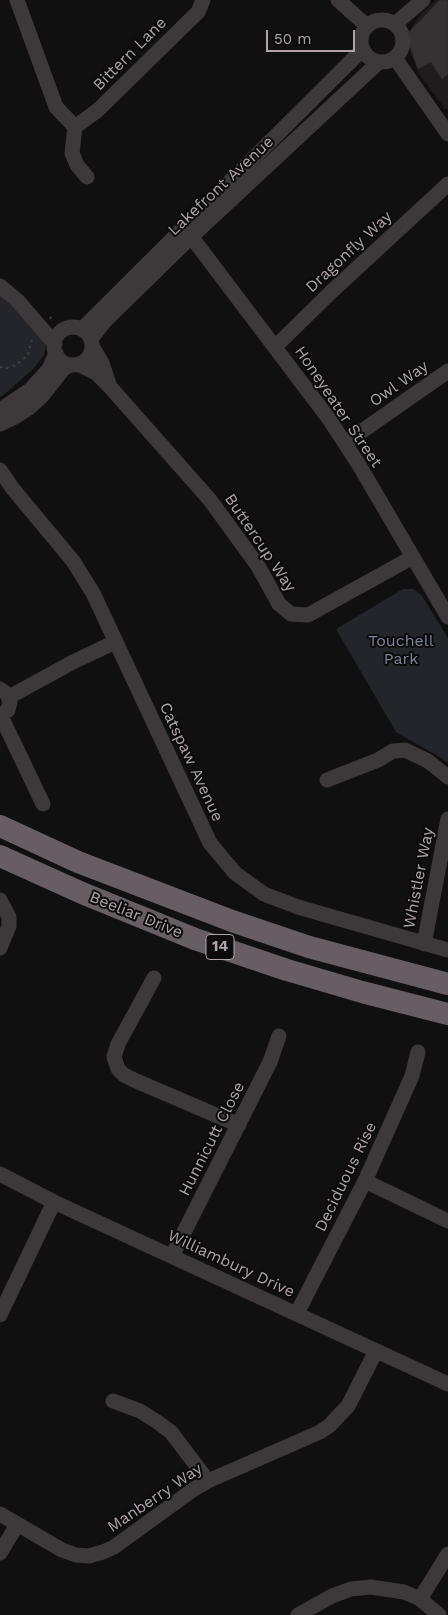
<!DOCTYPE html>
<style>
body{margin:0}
#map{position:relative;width:448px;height:1615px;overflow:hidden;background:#111010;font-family:"Work Sans",sans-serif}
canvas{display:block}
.scale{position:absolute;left:266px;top:30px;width:89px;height:22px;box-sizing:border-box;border:2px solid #b0a3ac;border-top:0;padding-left:6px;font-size:15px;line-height:18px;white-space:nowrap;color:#b0a3ac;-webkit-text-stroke:4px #0c0b0b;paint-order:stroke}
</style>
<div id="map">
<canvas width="448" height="1615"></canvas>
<div class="scale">50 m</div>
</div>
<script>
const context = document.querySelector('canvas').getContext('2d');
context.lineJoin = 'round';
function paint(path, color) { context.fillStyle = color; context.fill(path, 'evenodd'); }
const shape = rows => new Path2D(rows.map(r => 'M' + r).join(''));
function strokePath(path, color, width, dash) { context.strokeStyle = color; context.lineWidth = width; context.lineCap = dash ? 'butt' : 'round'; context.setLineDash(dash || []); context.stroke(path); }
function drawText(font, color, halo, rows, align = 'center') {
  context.font = font + ' "Work Sans",sans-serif'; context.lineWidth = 4; context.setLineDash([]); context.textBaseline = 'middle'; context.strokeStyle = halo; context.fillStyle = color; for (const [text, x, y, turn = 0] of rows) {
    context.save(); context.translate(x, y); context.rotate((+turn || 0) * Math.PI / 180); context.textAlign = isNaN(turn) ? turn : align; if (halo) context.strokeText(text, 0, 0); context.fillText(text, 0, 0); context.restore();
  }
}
paint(shape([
 [436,0,448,0,448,109,445,109,418,72,406,40,409,31,422,13]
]), '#1e1c1d');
paint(shape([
 [0,288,43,333,46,347,44,355,34,368,6,393,0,397],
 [403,589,414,589,422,596,448,638,448,763,441,758,396,732,336,629]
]), '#23252a');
const building = shape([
 [440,0,448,0,448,74,442,79,431,62,418,69,408,41,410,31,440,0]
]);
paint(building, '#363234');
strokePath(building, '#2d2a2b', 1);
strokePath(shape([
 [50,319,53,313],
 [0,367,7,368,16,365,28,355,32,339]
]), '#443e42', 2, [2.5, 4]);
strokePath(shape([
 [17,0,56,107,75,127,98,110,198,12,203,0],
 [338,0,367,26],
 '361 41a21 21 0 1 1 42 0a21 21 0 1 1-42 0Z',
 [395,24,423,0],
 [395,58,448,134],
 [75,127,72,153,77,165,87,177],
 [184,227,329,419,359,465,448,617],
 [0,286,17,300,55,344],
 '54 346a19 19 0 1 1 38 0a19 19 0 1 1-38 0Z',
 [82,329,363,49],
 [91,339,104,322,191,237,379,62],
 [92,346,102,363,109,384],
 [276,346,330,293,448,184],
 [78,364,96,373,111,388,210,500,258,566,279,604,291,614,308,615,413,557],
 [0,410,30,390,49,369,56,353],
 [0,424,15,417,29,408,42,396,64,368,72,365],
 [345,443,448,371],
 [0,470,13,489,73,561,93,593,210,843,235,873,264,894,298,907,448,950],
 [0,689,7,694,10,702,8,710,0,716],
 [9,697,73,662,115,642],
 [1,716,43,804],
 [327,780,378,760,393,751,405,750,428,761,448,777],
 [0,900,9,917,9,926,0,948],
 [424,944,448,819],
 [154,978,118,1044,114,1057,118,1069,124,1075,134,1080,239,1125],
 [0,1174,54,1202,448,1384],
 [365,1181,448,1221],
 [172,1256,270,1062,279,1036],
 [297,1313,365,1181,412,1076,418,1052],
 [0,1315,54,1202],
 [113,1401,140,1411,156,1421,171,1432,208,1481],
 [0,1514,62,1550,76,1555,89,1556,103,1552,114,1547,194,1489,208,1481,320,1432,329,1426,348,1406,376,1351],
 [0,1553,17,1525],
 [420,1599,448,1554],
 [298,1615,332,1596,351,1589,371,1587,404,1592,420,1599,439,1615]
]), '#3d393b', 15);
strokePath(shape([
 [0,826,78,862,232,921,309,947,448,984],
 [0,856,82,893,195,939,287,970,362,992,448,1014]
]), '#665e63', 22);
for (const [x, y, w] of [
 [220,947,28]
]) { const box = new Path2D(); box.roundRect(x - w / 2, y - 12.5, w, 25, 4); context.fillStyle = '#0c0b0b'; context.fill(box); strokePath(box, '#b0a3ac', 1); }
drawText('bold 15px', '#b0a3ac', null, [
 ["14",220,947]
]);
drawText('16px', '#b0a3ac', '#0c0b0b', [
 ["Bittern Lane",130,54,-45],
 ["Lakefront Avenue",221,186,-43],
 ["Dragonfly Way",349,252,-43],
 ["Owl Way",399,384,-35],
 ["Honeyeater Street",338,407,56],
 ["Buttercup Way",260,543,56],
 ["Catspaw Avenue",191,762,65],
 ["Whistler Way",419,878,-79],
 ["Beeliar Drive",136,915,22],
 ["Hunnicutt Close",212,1139,-63],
 ["Deciduous Rise",346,1177,-64],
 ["Williambury Drive",231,1264,25],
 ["Manberry Way",155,1498,-34]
]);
drawText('16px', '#7c8599', '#0c0b0b', [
 ["Touchell",401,641],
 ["Park",401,659]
]);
</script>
